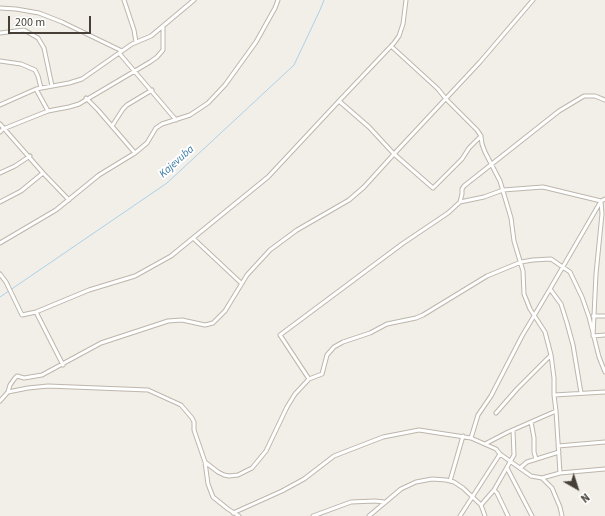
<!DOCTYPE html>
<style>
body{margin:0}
#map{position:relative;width:605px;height:516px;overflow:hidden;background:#f2efe8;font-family:"Source Sans 3",sans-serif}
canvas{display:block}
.north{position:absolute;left:557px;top:468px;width:40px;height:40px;-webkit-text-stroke:3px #fff;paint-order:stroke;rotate:141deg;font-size:11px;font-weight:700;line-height:16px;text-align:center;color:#453f37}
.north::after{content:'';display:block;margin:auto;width:14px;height:18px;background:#453f37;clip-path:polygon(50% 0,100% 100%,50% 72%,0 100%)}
.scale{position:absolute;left:8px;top:16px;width:83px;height:18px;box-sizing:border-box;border:2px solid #453f37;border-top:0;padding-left:5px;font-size:12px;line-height:14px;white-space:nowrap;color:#453f37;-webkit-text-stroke:3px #fff;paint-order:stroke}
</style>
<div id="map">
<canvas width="605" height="516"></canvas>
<div class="north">N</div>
<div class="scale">200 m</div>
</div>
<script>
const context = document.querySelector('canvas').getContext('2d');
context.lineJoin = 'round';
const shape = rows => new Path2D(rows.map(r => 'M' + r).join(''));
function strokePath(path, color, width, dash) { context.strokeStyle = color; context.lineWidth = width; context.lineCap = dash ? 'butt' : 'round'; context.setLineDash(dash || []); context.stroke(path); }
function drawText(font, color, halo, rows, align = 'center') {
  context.font = font + ' "Source Sans 3",sans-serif'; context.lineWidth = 4; context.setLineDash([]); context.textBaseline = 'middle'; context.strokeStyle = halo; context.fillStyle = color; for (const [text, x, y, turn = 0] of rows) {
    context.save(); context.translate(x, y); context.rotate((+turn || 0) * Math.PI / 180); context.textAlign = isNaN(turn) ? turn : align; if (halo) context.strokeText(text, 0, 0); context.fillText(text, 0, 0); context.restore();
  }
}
strokePath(shape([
 [0,297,167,183,294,65,320,10,324,0]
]), '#aad1e9', 1);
const street = shape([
 [124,0,134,30,136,42],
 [406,0,403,24,399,36,394,43,339,101,369,127,394,154,433,188,462,159,469,148,481,136],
 [0,8,16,9,39,13,62,22,122,51],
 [0,33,24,30,38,38,44,48,52,86],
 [391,46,438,89,446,99,477,130,481,136,482,144,485,152,500,181,511,218,514,241,523,271,524,294,530,309,545,332,551,355,554,378,554,395,556,411,560,473,542,478,552,488,560,507,562,516],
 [119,53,176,120],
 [0,61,21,64,35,70,38,76,41,88],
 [36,89,48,111],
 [86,98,98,110,135,153],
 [0,105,36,89,69,83,82,79,132,44,151,36,194,0],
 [0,124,43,173,69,200],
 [112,126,123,109,127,105,152,90],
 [0,132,3,129,48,111,69,107,79,104,150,62,157,57,163,50,163,26],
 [0,173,15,166,30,156],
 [0,202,21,191,43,173],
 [460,202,462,194,462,189,464,186,559,111,584,96,595,96,605,100],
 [0,243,56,210,99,175,135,153,147,143,156,128,162,124,190,115,208,103,225,85,256,42,275,8,278,0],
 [0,274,6,282,22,315,36,312,63,365],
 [241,283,193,238,268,177,339,101],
 [550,289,561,304,567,323,573,345,581,393],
 [36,312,89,290,135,276,171,256,193,238],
 [593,316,605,316],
 [309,379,280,335,402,244,448,213,460,202,484,197,503,190,543,187,601,201,602,214,596,274,593,336,605,335],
 [8,392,28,388,48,386,148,390,181,405,192,418,194,422,194,430,205,462,208,484,213,497,228,509,239,516],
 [554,395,605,392],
 [0,401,8,392,10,385,15,378,17,376,24,378,42,375,101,343,168,321,182,320,205,325,213,323,225,311,247,275,270,250,297,230,349,200,364,187,394,154,480,62,533,0],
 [496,413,517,389,551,355],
 [531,422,534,438,534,452,536,459],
 [485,444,508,432,556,411],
 [558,446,605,442],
 [500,454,531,476,542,478],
 [205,462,218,472,224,475,229,476,238,475,252,468,266,451,287,407,295,394,309,379,322,374,327,355,334,347,343,342,370,333,387,324,416,318,423,315,487,276,521,262,533,260,551,259,570,272,582,297,589,317,599,357,605,372],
 [507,468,532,516],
 [520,468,527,462,559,452],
 [560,473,605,469],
 [450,481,463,436],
 [494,490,497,493,508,516],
 [481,505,494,490,514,455,513,430],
 [233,513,282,491,304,479,334,456,383,437,419,430,471,438],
 [313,516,351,502,375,501,384,502],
 [369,516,401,489,416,482,432,479,446,480,454,482,463,488,481,505,485,516],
 [460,516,500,454,496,449,471,438,478,415,491,396,522,336,550,289,601,201,605,199]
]);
strokePath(street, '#bdb6ab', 5);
strokePath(street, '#fff', 3);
drawText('italic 11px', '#3b7ca6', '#fff', [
 ["Kajevuba",177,162,-42]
]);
</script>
